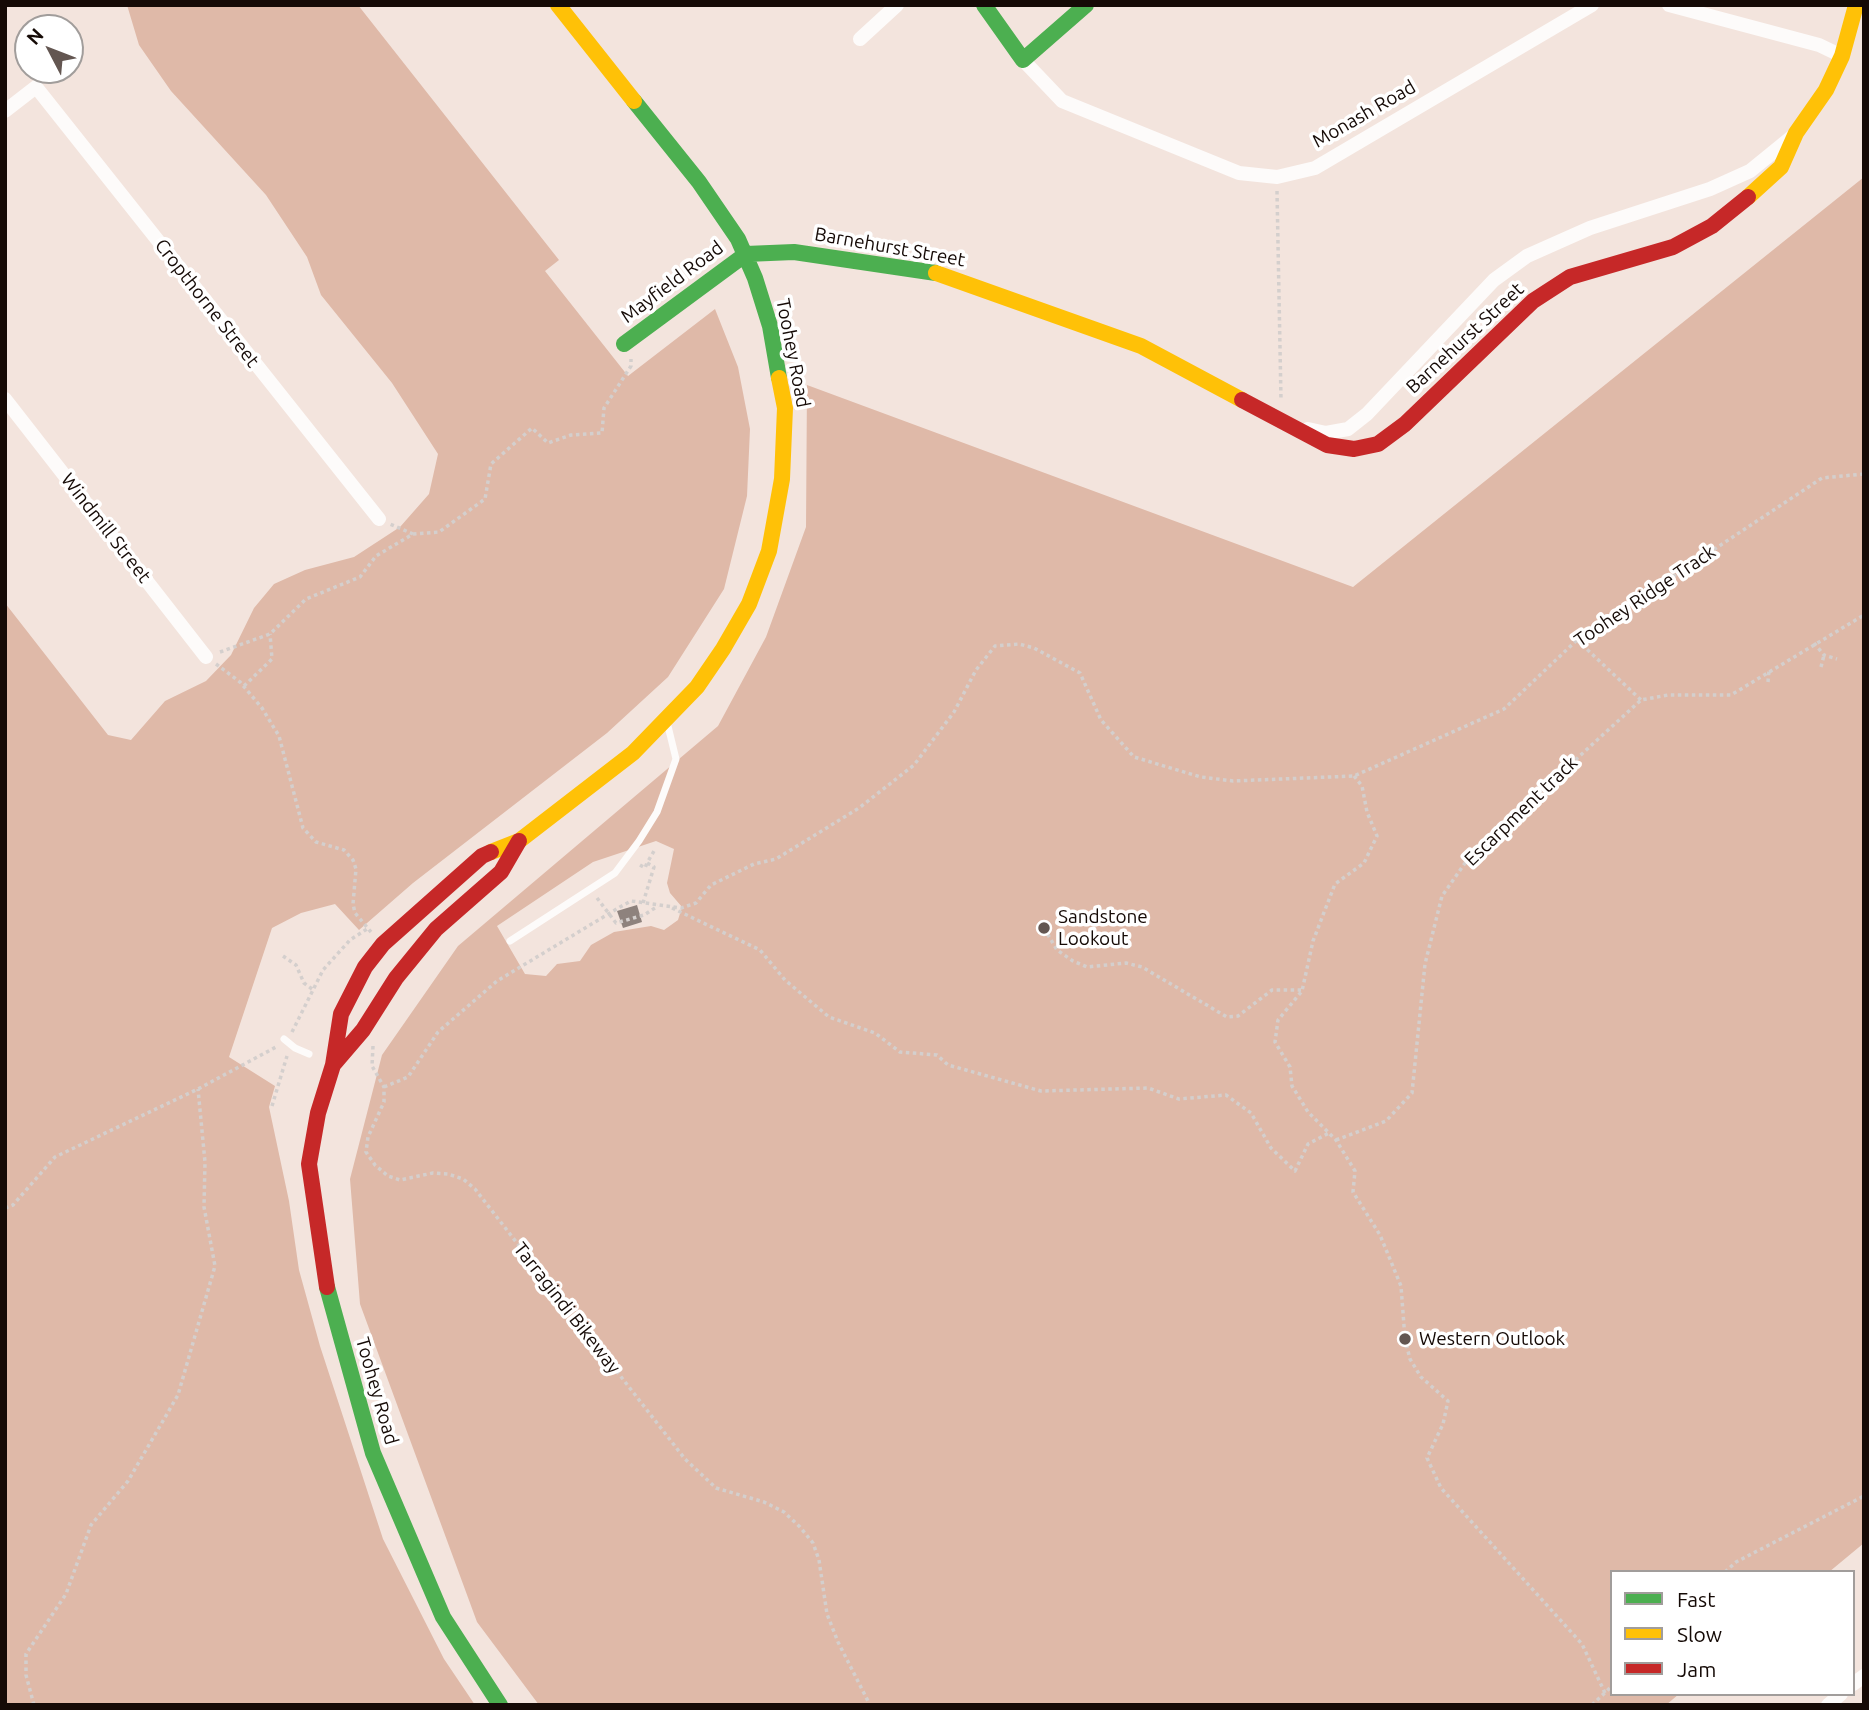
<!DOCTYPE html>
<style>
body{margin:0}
#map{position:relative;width:1869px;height:1710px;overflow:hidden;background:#f3e4dd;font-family:Ubuntu,sans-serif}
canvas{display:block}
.frame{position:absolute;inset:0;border:7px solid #150a06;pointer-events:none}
.legend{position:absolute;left:1610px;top:1570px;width:245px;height:126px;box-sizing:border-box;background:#fff;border:2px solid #a19d9b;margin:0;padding:9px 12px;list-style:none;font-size:21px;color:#150a06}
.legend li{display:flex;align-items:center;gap:14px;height:35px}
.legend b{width:35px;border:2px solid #a19d9b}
.north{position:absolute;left:14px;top:14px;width:70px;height:70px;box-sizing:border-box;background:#fff;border:2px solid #a19d9b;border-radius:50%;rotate:312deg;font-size:19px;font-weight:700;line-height:28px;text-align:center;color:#150a06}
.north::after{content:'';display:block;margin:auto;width:24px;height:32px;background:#635651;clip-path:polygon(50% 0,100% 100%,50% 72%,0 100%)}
</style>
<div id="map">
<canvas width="1869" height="1710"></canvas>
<div class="frame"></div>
<ul class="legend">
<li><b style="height:9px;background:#4caf50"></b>Fast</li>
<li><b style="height:9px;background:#ffc107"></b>Slow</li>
<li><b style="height:9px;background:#c62828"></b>Jam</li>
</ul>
<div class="north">N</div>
</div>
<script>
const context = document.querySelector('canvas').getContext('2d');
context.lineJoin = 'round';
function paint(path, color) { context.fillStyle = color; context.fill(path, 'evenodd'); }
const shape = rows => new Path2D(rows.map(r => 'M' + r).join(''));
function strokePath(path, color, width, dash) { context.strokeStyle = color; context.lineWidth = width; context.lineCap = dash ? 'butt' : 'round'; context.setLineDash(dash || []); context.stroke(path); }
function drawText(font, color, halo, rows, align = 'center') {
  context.font = font + ' Ubuntu,sans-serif'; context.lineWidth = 7; context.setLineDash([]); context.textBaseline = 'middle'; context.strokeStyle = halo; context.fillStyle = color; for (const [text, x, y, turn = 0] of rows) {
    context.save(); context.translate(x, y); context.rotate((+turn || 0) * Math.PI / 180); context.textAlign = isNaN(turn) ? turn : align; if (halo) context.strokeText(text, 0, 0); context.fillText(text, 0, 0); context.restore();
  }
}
paint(shape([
 [127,5,358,5,559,260,545,271,628,376,715,309,738,367,750,429,747,496,724,589,668,677,607,733,413,883,359,930,335,904,301,913,272,928,229,1057,275,1086,269,1107,289,1201,299,1270,320,1346,383,1539,444,1659,475,1705,5,1705,5,603,108,735,131,740,165,701,206,681,231,655,254,608,274,584,305,570,354,557,400,527,429,494,438,454,392,383,321,295,307,257,266,195,171,91,139,45],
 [1864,177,1864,1543,1829,1572,1612,1572,1612,1694,1679,1694,1666,1705,539,1705,477,1622,360,1304,350,1179,382,1055,458,946,718,726,766,637,806,527,807,385,1353,587],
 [656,841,674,849,667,883,670,893,682,907,678,920,664,930,651,926,614,932,591,945,580,961,557,964,546,976,525,974,497,926,593,862]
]), '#dfb9a8');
paint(shape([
 [637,905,642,922,623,928,617,911]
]), '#8e827d');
strokePath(shape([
 [1277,191,1281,400],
 [413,534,439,532,485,499,491,464,532,428,548,443,571,435,602,433,604,408,631,366,631,359],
 [1577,640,1641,700],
 [1814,643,1824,655,1837,659],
 [220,652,270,634,306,599,360,577,376,556,413,534,390,524],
 [216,664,240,682,262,708,279,736,303,828,316,842,344,850,353,860,356,869,353,904,355,913,371,932],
 [1821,667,1824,655],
 [1768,682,1769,670],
 [244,686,272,659,270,634],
 [1354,776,1362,786,1367,812,1377,836,1364,863,1335,884,1313,941,1302,991,1278,1020,1275,1042,1290,1067,1292,1086,1308,1112,1336,1140,1355,1171,1353,1192,1380,1235,1401,1286,1405,1339,1410,1359,1421,1377,1448,1401,1443,1424,1427,1458,1441,1488,1582,1644,1605,1693],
 [640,865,645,868,647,863],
 [597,898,616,923,644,915,658,906],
 [643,903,654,867,647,863,654,851],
 [672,908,760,950,785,980,829,1017,875,1033,900,1052,937,1055,948,1065,1041,1091,1148,1088,1179,1099,1226,1095,1251,1113,1271,1148,1295,1171,1308,1144,1329,1133],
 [1044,928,1057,950,1073,961,1087,967,1126,963,1142,967,1227,1017,1238,1016,1272,990,1301,990],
 [283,956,296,965,304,983,312,989],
 [292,1032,323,970,350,940,367,929],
 [373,1046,372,1066,384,1087,384,1102,368,1137,366,1152,375,1165,388,1176,400,1180,433,1173,448,1174,463,1179,475,1189,685,1459,716,1488,764,1502,784,1512,800,1527,813,1543,819,1560,827,1614,838,1642,870,1705],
 [384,1087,408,1077,438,1032,497,981,620,907,631,901,681,908,696,903,711,885,754,864,776,859,859,808,914,765,954,712,976,670,995,646,1019,644,1034,648,1080,673,1101,720,1134,757,1201,777,1233,781,1354,776,1504,709,1577,640,1822,478,1864,474],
 [272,1106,287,1056],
 [1336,1140,1386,1121,1412,1093,1425,964,1442,896,1470,856,1641,700,1668,695,1731,695,1864,615],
 [5,1208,13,1205,55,1157,198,1089,276,1047],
 [1725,1572,1736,1562,1864,1496],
 [34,1705,26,1675,26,1654,66,1594,91,1525,128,1481,178,1395,215,1266,204,1207,205,1162,198,1089],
 [1592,1705,1612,1686]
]), '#d4cfcd', 3.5, [3.5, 3.5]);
strokePath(shape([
 [510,941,615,873,639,841,657,812,676,759,667,722],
 [284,1039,295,1048,309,1054]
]), '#fdfbfa', 7);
strokePath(shape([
 [1669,5,1819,45,1842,56],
 [860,39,897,5],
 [1023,60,1062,101,1239,173,1277,177,1315,168,1592,5],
 [5,111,36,87,379,519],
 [5,399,206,657],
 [1308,429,1326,433,1348,429,1367,414,1494,280,1527,256,1590,228,1710,189,1750,171,1793,136],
 [1853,1684,1864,1676],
 [1828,1705,1841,1694]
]), '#fdfbfa', 14);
strokePath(shape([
 [984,5,1023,60,1086,5],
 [634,101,699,182,738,239,755,278,770,326,779,378],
 [624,344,746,254,794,252,936,273],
 [327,1287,373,1453,443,1617,500,1705]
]), '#4caf50', 16);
strokePath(shape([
 [558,5,634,101],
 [1748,197,1781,167,1796,133,1826,90,1842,56,1856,5],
 [936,273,1141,346,1242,400],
 [491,852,519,841,633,753,697,687,723,649,749,604,769,551,782,479,785,408,779,378]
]), '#ffc107', 16);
strokePath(shape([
 [1242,400,1327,445,1354,449,1378,444,1405,424,1533,301,1570,277,1673,247,1712,226,1748,197],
 [333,1065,363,1030,396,978,436,929,501,872,519,841],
 [327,1287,309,1164,318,1113,333,1065,341,1014,365,967,383,944,482,856,491,852]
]), '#c62828', 16);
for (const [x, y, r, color] of [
 [1044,928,7,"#635651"],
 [1405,1339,7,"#635651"]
]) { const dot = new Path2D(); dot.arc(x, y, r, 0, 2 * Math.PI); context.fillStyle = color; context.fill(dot); strokePath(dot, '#fff', 2.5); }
drawText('19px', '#150a06', '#fff', [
 ["Monash Road",1364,114,-30],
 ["Barnehurst Street",890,247,10],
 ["Mayfield Road",672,282,-37],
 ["Cropthorne Street",207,303,52],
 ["Barnehurst Street",1465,338,-43],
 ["Toohey Road",793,353,79],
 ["Windmill Street",106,528,52],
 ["Toohey Ridge Track",1645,596,-34],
 ["Escarpment track",1521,811,-44],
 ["Tarragindi Bikeway",567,1308,52],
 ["Toohey Road",377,1391,74]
]);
drawText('19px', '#150a06', '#fff', [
 ["Sandstone",1058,917],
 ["Lookout",1058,939],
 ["Western Outlook",1419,1339]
], 'left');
</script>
